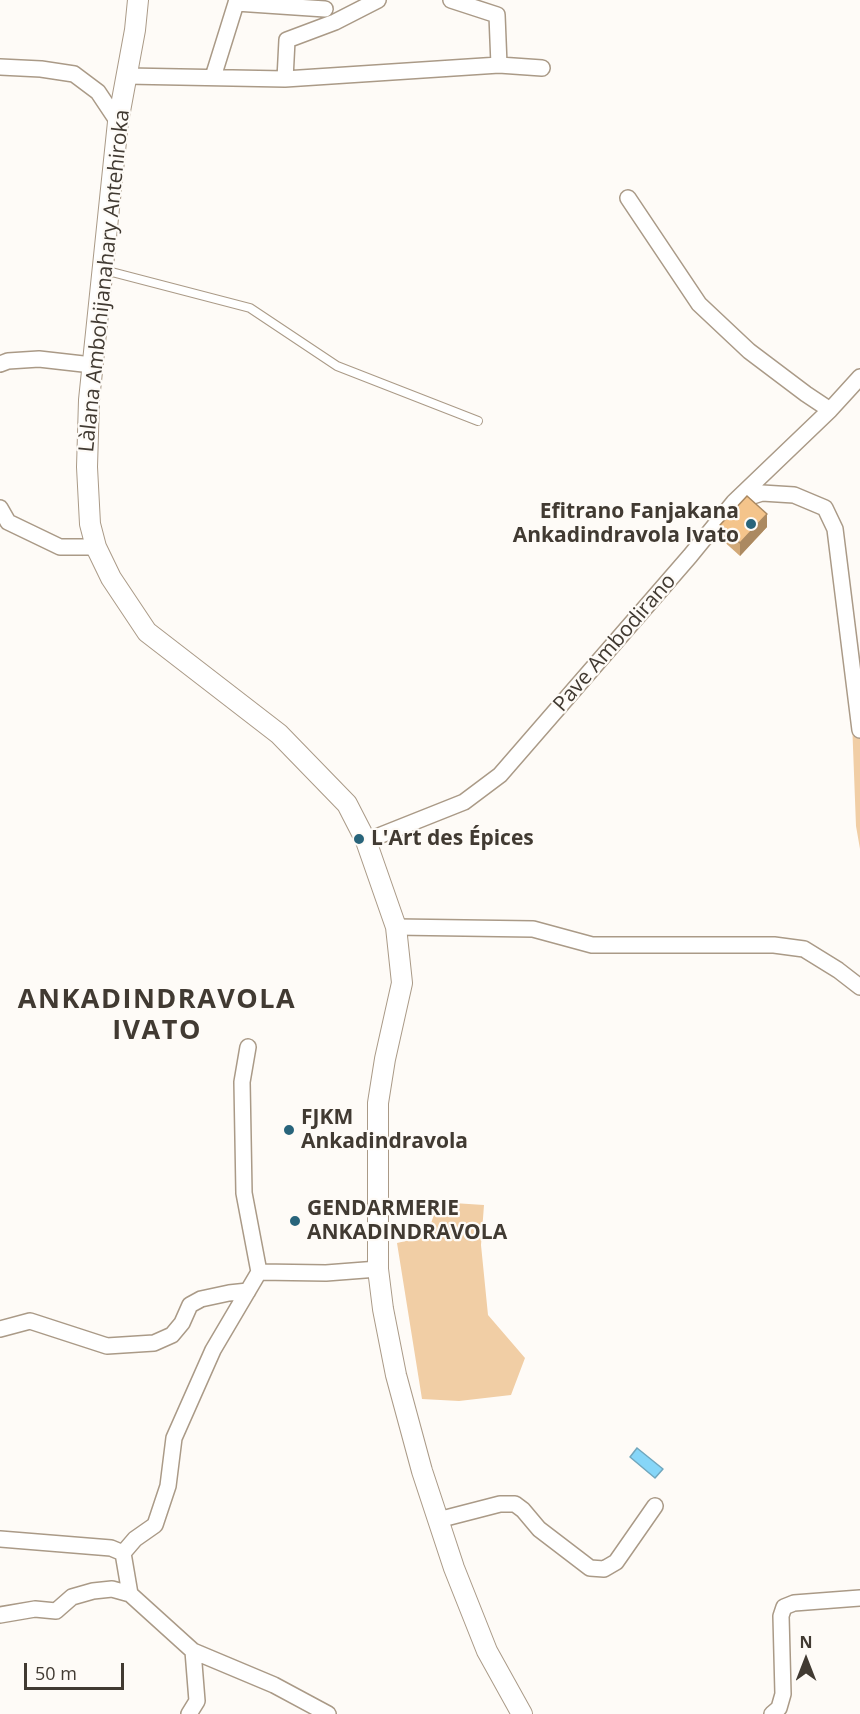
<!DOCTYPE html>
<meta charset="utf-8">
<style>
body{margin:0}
#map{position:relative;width:860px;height:1714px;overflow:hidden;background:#fefbf7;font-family:"Open Sans",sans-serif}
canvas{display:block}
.north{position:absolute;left:776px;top:1630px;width:60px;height:60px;-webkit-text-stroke:4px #fefbf7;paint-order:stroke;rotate:0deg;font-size:16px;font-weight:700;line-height:24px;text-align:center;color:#413a32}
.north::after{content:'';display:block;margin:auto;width:21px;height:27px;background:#413a32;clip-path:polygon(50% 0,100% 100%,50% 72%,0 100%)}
.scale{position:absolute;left:24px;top:1663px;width:100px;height:27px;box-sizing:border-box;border:3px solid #413a32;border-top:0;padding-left:8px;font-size:18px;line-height:21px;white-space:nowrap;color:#413a32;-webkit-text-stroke:4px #fefbf7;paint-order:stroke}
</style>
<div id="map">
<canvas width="860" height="1714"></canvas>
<div class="north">N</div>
<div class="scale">50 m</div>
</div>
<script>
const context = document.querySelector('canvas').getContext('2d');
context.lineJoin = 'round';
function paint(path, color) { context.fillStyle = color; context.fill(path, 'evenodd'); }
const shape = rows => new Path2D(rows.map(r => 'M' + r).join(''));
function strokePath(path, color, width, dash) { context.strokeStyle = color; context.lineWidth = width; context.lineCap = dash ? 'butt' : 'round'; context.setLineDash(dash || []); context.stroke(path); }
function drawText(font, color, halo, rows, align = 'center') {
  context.font = font + ' "Open Sans",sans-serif'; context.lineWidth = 4.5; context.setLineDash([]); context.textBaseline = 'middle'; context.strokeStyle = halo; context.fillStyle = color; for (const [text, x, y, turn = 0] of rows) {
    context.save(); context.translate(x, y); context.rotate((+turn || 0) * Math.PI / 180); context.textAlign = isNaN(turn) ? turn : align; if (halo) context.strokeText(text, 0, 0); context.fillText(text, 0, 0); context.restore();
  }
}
paint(shape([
 [860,692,860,849,856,826,851,695],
 [438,1202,484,1205,481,1245,488,1315,525,1358,511,1395,459,1401,422,1399,397,1243,427,1236]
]), '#f1cea5');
const water = shape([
 [637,1448,663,1469,655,1478,630,1457,637,1448]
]);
paint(water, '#86d6f8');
strokePath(water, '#71a7bd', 1.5);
const service = shape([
 [104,270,250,308,337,366,478,421]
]);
const minor = shape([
 [451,0,497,15,499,65],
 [236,3,325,9],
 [0,67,41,69,74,74,98,92,118,122],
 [127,76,285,79,287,40,335,22,378,0],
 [213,77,237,0],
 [285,79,499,65,542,68],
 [628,198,699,304,749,351,806,394,830,410],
 [0,364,8,361,39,359,92,365],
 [740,500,762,493,794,495,825,508,835,529,860,730],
 [0,508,8,522,60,547,96,547],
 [366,841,464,802,500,775,690,556,734,502,830,410,860,377],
 [396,927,533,929,592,945,774,945,804,949,838,970,860,987],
 [248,1047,242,1082,244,1193,259,1272],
 [0,1329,30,1321,107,1346,154,1343,172,1335,182,1323,190,1305,201,1299,229,1293,248,1291],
 [438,1520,500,1504,515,1504,523,1510,539,1529,590,1568,604,1569,616,1562,655,1506],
 [0,1539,111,1548,123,1553,130,1594,193,1651,274,1685,328,1714],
 [123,1553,135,1539,155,1525,168,1486,174,1438,213,1350,259,1272,326,1273,378,1269],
 [0,1615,35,1609,56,1611,72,1597,93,1591,112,1589,130,1594],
 [189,1714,197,1701,193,1651],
 [772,1714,779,1708,783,1694,781,1616,784,1607,794,1603,860,1598]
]);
const tertiary = shape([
 [138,0,135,30,118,122,89,400,87,467,90,524,96,547,111,578,147,632,279,734,347,804,366,841,396,927,402,983,385,1059,378,1103,378,1269,383,1309,396,1375,422,1471,454,1568,487,1651,522,1714]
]);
strokePath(service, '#aa9a87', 10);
strokePath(minor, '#aa9a87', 18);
strokePath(tertiary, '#aa9a87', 22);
strokePath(service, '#fff', 8);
strokePath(minor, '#fff', 15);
strokePath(tertiary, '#fff', 20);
paint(shape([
 [720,525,767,527,740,556,720,538]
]), '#d2a978');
paint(shape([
 [767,514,767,527,740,556,740,543]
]), '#ab8961');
const building = shape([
 [747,496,767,514,740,543,720,525,747,496]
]);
paint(building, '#f4c48b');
strokePath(building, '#ab8961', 1.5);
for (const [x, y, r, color] of [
 [751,524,6,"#28647b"],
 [359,839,6,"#28647b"],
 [289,1130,6,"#28647b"],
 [295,1221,6,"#28647b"]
]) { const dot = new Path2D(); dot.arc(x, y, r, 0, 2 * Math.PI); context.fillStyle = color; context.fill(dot); strokePath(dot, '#fefbf7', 2); }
drawText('21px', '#413a32', '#fefbf7', [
 ["Làlana Ambohijanahary Antehiroka",105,281,-84],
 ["Pave Ambodirano",615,643,-49]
]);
drawText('bold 21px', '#413a32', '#fefbf7', [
 ["Efitrano Fanjakana",739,512,"right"],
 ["Ankadindravola Ivato",739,536,"right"],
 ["L'Art des Épices",371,839],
 ["FJKM",301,1118],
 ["Ankadindravola",301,1142],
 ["GENDARMERIE",307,1209],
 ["ANKADINDRAVOLA",307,1233]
], 'left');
context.letterSpacing = '1.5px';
drawText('bold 27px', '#413a32', '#fefbf7', [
 ["ANKADINDRAVOLA",157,1000],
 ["IVATO",157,1031]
]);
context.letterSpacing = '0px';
</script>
